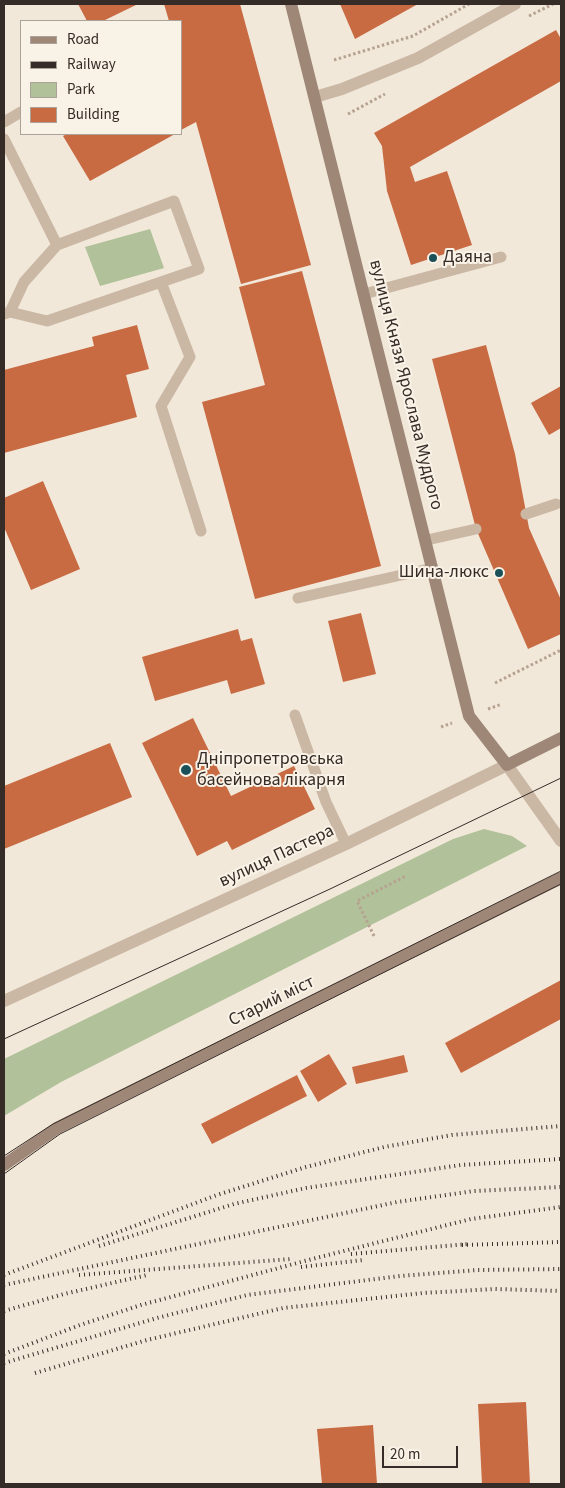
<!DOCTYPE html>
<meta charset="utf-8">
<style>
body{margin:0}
#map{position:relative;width:565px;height:1488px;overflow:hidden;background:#f2e8da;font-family:"Source Sans 3",sans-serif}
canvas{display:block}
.frame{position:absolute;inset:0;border:5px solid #362c27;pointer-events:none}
.legend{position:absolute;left:20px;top:20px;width:162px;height:115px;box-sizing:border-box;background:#f9f2e6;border:1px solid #aba39a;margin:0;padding:6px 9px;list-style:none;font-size:15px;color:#362c27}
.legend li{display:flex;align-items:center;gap:10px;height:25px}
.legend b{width:25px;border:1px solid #aba39a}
.scale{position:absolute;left:382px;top:1446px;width:76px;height:22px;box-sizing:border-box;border:2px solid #362c27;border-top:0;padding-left:6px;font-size:15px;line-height:18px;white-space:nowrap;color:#362c27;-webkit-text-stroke:4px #f9f2e6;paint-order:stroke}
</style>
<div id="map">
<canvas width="565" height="1488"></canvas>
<div class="frame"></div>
<ul class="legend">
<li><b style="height:6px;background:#9e8777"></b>Road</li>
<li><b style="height:6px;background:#362c27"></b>Railway</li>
<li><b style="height:14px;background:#b1c199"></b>Park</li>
<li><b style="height:14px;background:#c86a42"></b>Building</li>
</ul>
<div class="scale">20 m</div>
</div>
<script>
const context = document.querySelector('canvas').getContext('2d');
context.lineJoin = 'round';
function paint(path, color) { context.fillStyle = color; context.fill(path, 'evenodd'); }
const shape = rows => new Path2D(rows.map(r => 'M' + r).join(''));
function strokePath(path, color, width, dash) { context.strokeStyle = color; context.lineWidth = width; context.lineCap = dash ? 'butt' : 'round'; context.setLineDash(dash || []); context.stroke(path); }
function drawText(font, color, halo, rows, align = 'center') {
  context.font = font + ' "Source Sans 3",sans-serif'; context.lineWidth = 4; context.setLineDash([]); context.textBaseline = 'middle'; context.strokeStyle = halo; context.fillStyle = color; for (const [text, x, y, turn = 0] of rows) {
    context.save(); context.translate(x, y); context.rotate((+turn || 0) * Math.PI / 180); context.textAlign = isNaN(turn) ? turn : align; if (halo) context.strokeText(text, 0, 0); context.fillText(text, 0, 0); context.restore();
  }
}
paint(shape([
 [150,229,164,268,100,286,85,247],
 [484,829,512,836,527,846,61,1082,4,1116,4,1059,453,839]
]), '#b1c199');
paint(shape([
 [78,4,138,4,103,21,87,21],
 [164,4,240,4,311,265,241,284,196,122,181,130,181,21,169,21],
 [340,4,418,4,355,39],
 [556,30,561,39,561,81,410,167,415,182,447,171,472,245,411,265,387,191,382,146,374,133],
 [67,134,175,134,90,181,63,136],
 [302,271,381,566,255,599,202,402,265,385,239,287],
 [137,325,149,369,126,375,137,417,4,453,4,370,94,346,92,337],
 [486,345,515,454,529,528,561,600,561,634,528,649,476,529,432,359],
 [561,386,561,428,549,435,531,403],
 [43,481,80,569,31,590,4,527,4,498],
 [361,613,376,674,343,682,328,621],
 [238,629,241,641,252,638,265,684,231,694,227,680,155,701,142,657],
 [193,718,231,796,294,766,315,809,232,850,227,841,197,856,142,743],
 [110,743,132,797,4,849,4,786],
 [561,980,561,1019,461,1073,445,1043],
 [329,1054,347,1084,318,1102,300,1071],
 [404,1055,408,1072,356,1084,352,1067],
 [297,1075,307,1096,212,1144,201,1124],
 [526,1402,530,1484,482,1484,478,1404],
 [373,1425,377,1484,322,1484,317,1429]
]), '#c86a42');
strokePath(shape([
 [529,16,553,4],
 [334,60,413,36,469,4],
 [348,114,385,94],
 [495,683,561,650],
 [488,709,502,704],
 [441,727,452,723],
 [374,936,357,901,406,876]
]), '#b6a290', 3, [2.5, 2.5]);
strokePath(shape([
 [4,122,21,112],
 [4,139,57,245],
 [161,282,190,357,161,406,201,531],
 [364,294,501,257],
 [4,314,10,312,47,321,199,269,174,201,57,245,24,282,10,312],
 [526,514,556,504],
 [427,540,476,529],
 [298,598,433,568],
 [295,715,326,802,346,844]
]), '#cab8a5', 11);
strokePath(shape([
 [315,97,342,89,418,58,515,4],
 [4,1001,346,844,507,765]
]), '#cab8a5', 12);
strokePath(shape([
 [507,765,561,841]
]), '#cab8a5', 12);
strokePath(shape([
 [291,4,469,716,507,765,561,738],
 [4,1165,57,1128,561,878]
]), '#9e8777', 12);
strokePath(shape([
 [4,1039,330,889,561,778],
 [4,1156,53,1124,561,871],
 [4,1174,60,1134,561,884]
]), '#362c27', 1);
strokePath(shape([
 [462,1245,561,1242],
 [99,1246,234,1204,306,1188,461,1165,561,1159],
 [351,1254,468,1244],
 [301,1267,363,1260],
 [4,1275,217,1195,306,1167,384,1147,452,1135,561,1126],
 [79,1275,291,1259],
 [4,1285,397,1202,474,1191,561,1187],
 [4,1311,64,1294,147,1275],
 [4,1354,80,1325,141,1305,316,1258,471,1219,561,1207],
 [4,1363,157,1318,247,1295,400,1276,478,1270,561,1269],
 [35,1373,147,1340,283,1308,423,1293,495,1289,561,1291]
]), '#362c27', 4, [1, 4]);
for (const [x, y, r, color] of [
 [433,258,5,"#1c5058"],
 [499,573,5,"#1c5058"],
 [186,770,6,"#1c5058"]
]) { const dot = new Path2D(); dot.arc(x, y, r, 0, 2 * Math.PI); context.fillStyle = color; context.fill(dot); strokePath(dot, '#f9f2e6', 2); }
drawText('18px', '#362c27', '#f9f2e6', [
 ["Даяна",443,258],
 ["Шина-люкс",489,573,"right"],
 ["Дніпропетровська",197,760],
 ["басейнова лікарня",197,781]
], 'left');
drawText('18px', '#362c27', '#f9f2e6', [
 ["вулиця Князя Ярослава Мудрого",405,385,76],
 ["вулиця Пастера",277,857,-25],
 ["Старий міст",272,1002,-26]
]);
</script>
